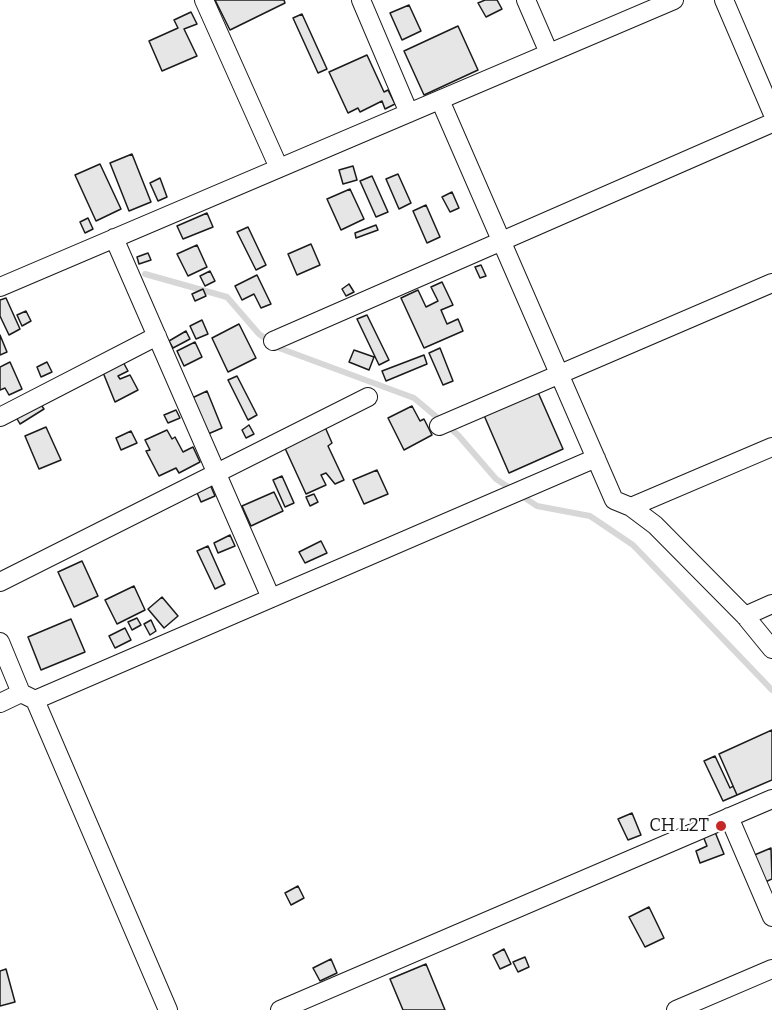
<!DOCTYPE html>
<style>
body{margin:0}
canvas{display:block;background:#fff}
</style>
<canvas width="772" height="1010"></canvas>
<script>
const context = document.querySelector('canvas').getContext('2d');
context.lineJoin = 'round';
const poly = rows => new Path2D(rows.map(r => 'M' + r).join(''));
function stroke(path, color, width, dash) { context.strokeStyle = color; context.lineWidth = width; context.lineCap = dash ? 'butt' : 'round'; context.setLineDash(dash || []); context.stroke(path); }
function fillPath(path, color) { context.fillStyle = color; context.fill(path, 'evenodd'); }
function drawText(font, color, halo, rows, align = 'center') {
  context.font = font + ' Bitter,serif'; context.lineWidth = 4.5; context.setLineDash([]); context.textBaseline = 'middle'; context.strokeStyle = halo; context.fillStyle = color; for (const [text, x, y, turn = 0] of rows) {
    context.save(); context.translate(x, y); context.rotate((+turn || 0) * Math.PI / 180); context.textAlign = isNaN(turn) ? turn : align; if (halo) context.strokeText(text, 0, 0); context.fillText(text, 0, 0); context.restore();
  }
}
stroke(poly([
 [145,274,227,297,259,334,279,348,414,398,458,435,496,479,537,506,590,516,633,545,772,690]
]), '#d7d7d7', 6);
const building = poly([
 [215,0,284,0,285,3,230,30,215,0],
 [485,0,497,0,502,9,486,17,478,3,485,0],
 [409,5,421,31,402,40,390,13,409,5],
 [191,12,197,24,184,29,197,56,162,71,149,41,178,28,174,20,191,12],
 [302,14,327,69,318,73,293,18,302,14],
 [458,26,478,70,424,95,404,51,458,26],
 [367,55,384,92,388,90,395,104,385,109,382,101,360,112,358,108,348,113,329,72,367,55],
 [132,154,151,202,129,211,110,163,132,154],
 [100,164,121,209,96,221,75,175,100,164],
 [353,166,357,180,343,184,339,170,353,166],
 [398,174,411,203,399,209,386,179,398,174],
 [372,176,388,212,376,217,360,181,372,176],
 [160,178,167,197,158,201,150,183,160,178],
 [350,189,364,219,341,230,327,199,350,189],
 [452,192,459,208,450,212,442,197,452,192],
 [426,205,440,237,427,243,413,211,426,205],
 [207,213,213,227,183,239,177,226,207,213],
 [88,218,93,229,85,233,80,222,88,218],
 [376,225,378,230,356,238,355,233,376,225],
 [248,227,266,265,256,270,237,232,248,227],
 [311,244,320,265,297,275,288,254,311,244],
 [197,245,207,267,188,276,177,254,197,245],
 [148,253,151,260,139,264,137,257,148,253],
 [481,265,486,276,480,278,475,267,481,265],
 [210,271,215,281,205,286,200,276,210,271],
 [257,275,271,304,261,308,254,294,242,300,235,286,257,275],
 [442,282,453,305,441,310,447,324,458,319,463,331,424,348,401,298,418,290,426,307,438,301,431,287,442,282],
 [349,284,354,292,346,296,342,289,349,284],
 [203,289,206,296,195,301,192,294,203,289],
 [6,298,20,329,9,335,0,316,0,300,6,298],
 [26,311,31,321,22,326,17,315,26,311],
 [367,315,389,360,379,365,357,319,367,315],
 [202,320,208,334,196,339,190,326,202,320],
 [239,324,256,358,228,372,212,338,239,324],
 [186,331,190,339,173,348,169,341,186,331],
 [0,335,7,352,0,355,0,335],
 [195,342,202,357,184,366,177,351,195,342],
 [440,348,453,381,443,385,429,353,440,348],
 [354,350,374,357,369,370,349,362,354,350],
 [424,355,427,364,386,381,382,371,424,355],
 [122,360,128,371,118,376,120,379,130,375,138,390,115,402,102,370,122,360],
 [10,362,22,389,9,395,5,388,0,390,0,367,10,362],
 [47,362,52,372,41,377,37,367,47,362],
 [237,376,257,415,248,420,228,380,237,376],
 [537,390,563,449,509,473,483,413,537,390],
 [207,391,222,428,208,434,192,398,207,391],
 [39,402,44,409,20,424,16,417,39,402],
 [412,406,420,421,424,419,432,435,404,450,388,418,412,406],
 [176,410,180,418,168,423,164,415,176,410],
 [249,425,254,434,246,438,242,430,249,425],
 [46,427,61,460,39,469,25,436,46,427],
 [325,427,332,443,328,446,344,480,335,484,326,473,321,475,326,485,306,494,284,446,325,427],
 [167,430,172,439,175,437,183,452,193,447,200,462,179,473,176,468,159,476,146,451,150,450,145,440,167,430],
 [131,431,137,443,121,450,116,438,131,431],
 [377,470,388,494,364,504,353,480,377,470],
 [282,476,294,503,285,507,273,480,282,476],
 [209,482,215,496,201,502,195,488,209,482],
 [274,492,283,511,251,526,242,506,274,492],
 [314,494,318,502,310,506,306,497,314,494],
 [230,535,235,546,218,553,214,543,230,535],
 [321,541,327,553,305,563,299,552,321,541],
 [208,546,225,584,215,589,197,551,208,546],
 [82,561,98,596,74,607,58,572,82,561],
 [134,586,145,610,117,624,105,600,134,586],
 [162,597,178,616,164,628,148,609,162,597],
 [137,618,141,625,132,630,128,622,137,618],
 [71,619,85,652,41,670,28,637,71,619],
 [151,620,156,631,150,635,144,624,151,620],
 [125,628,131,640,115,648,109,636,125,628],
 [772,730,772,780,737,795,719,754,772,730],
 [715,756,730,788,733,786,737,795,723,801,704,761,715,756],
 [632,813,641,835,628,840,618,819,632,813],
 [715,832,724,854,700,863,696,851,707,846,703,836,715,832],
 [771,848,772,879,763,883,752,856,771,848],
 [298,886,304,898,291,905,285,893,298,886],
 [649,907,664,938,645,947,629,917,649,907],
 [504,949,511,964,500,969,493,955,504,949],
 [525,957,529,967,518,972,513,962,525,957],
 [331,959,337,973,320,981,313,968,331,959],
 [426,964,445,1010,403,1010,390,979,426,964],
 [6,969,15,1002,0,1006,0,971,6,969]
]);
fillPath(building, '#e6e6e6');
stroke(building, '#1a1a1a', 1.5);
const street = poly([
 [204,0,279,168],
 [361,0,409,113],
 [526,0,549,53],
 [724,0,772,112],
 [440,100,614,500,631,507,655,525,745,616,772,649],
 [114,238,271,598],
 [0,287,674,0],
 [273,341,772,123],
 [0,417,157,336],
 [439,426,772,283],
 [631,507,772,447],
 [0,582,368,397],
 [745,616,772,604],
 [0,642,21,693,35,700,168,1010],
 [35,700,596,458],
 [0,703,21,693],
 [729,817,772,917],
 [280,1010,772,799],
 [676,1010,772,969]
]);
stroke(street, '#1a1a1a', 20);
stroke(street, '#fff', 18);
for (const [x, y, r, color] of [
 [721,826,6,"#c62828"]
]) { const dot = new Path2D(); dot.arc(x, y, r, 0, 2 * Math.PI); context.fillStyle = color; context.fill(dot); stroke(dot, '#fff', 2); }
drawText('18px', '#1a1a1a', '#fff', [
 ["CH L2T",709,826]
], 'right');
</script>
